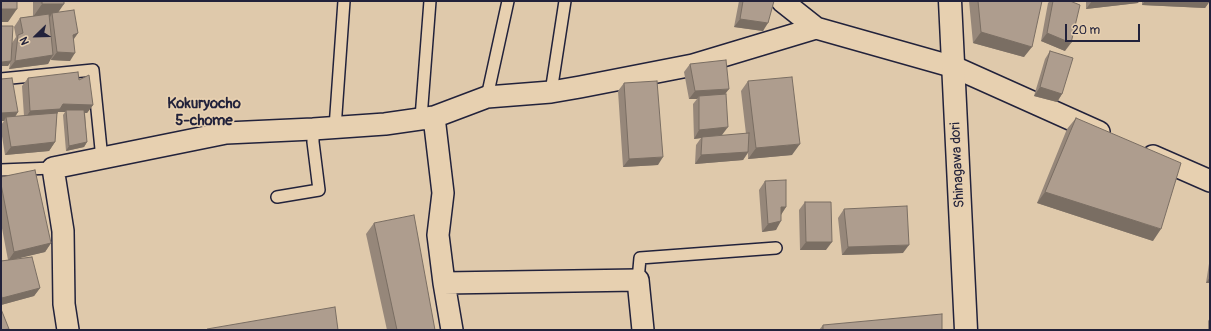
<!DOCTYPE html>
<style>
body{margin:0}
#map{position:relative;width:1211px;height:331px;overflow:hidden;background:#dfc9ab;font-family:Pangolin,sans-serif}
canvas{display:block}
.frame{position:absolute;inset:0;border:2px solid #22223b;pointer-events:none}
.north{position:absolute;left:16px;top:16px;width:40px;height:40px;-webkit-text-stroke:3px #e7d0b0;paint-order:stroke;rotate:247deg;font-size:11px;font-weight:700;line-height:16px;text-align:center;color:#22223b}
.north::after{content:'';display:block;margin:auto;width:14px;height:18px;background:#22223b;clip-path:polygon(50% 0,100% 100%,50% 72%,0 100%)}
.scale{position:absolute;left:1065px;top:24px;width:75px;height:18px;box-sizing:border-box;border:2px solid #22223b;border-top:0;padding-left:5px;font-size:12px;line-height:14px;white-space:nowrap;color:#22223b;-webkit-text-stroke:3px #e7d0b0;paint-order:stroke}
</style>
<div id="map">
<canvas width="1211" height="331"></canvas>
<div class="frame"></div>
<div class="north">N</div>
<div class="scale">20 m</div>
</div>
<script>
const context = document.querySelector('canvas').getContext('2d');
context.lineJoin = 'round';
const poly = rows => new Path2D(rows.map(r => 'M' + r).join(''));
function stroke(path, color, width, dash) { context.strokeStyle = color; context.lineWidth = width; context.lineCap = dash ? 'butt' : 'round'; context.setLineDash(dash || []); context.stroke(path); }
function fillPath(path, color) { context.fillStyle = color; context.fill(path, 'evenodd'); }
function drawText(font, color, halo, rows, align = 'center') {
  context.font = font + ' Pangolin,sans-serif'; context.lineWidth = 3.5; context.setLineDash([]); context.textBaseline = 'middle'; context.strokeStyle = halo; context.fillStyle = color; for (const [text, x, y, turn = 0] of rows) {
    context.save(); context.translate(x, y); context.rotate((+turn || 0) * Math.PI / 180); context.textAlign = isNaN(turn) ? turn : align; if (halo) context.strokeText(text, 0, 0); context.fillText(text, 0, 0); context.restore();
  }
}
const lane = poly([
 [1,79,93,70,102,159],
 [551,92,565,1],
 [487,97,508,1],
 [421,118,430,1],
 [335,128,344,1],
 [1,170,53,168],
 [277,197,319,190,313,142,313,129],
 [638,280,640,258,776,248]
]);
const street = poly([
 [782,1,816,28,954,67,1099,132],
 [434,117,443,193,438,235,444,283,452,330],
 [1153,156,1210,181],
 [444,283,638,280,643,330],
 [68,330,64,304,63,231,53,168,226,133,313,129,385,124,434,117,487,97,551,92,580,87,693,65,816,28]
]);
const secondary = poly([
 [950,1,966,330]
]);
stroke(lane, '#22223b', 14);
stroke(street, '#22223b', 24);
stroke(secondary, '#22223b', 25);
stroke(lane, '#e7d0b0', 11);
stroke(street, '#e7d0b0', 21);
stroke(secondary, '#e7d0b0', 22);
fillPath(poly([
 [33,1,64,1,58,12,78,33,74,39,70,61,51,60,51,58,48,64,9,69,10,63,8,66,12,43,16,37,14,27,20,18,33,16],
 [739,1,774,1,763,31,734,27],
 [969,1,1042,1,1024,57,973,43],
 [1050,1,1070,1,1065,51,1041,41,1048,3],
 [1086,1,1139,1,1138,3,1086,9],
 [1142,1,1210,1,1205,8,1142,5],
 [1050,51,1062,94,1057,102,1034,96,1045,59],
 [690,64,725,94,722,135,712,136,746,134,741,91,748,81,792,155,748,159,748,153,743,160,695,164,696,145,701,138,694,139,693,104,697,99,689,99,684,72],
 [28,78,79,80,93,105,87,113,85,113,87,142,84,147,66,151,63,115,65,112,58,112,57,114,55,142,49,151,5,155,1,130,1,125,4,121,1,121,1,79,18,112,15,117,24,116,22,86],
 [624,83,658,165,623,167,618,91],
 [1076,118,1153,241,1037,203,1067,129],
 [1,177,51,243,45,252,13,259,40,288,34,296,1,305,1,261,8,260,1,223],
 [765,181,786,207,781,214,776,230,762,232,759,190],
 [805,202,826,250,800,250,799,210],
 [844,209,903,253,842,255,838,218],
 [374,223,435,330,387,330,366,234],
 [1210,257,1210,283,1206,283],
 [1210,318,1210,330,1208,330,1208,321],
 [823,325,942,330,819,330]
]), '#96877a');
fillPath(poly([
 [1092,1,1139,1,1138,3,1086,9],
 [1145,1,1210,1,1205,8,1142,5],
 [42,4,64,4,55,17,52,13,50,17,33,17],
 [1,9,17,9,8,22,1,22],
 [740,19,768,23,763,31,734,27],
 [981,32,1032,47,1024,57,973,43],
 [78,33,72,41,73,35],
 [1047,33,1071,43,1065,51,1041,41],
 [57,52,75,53,70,61,51,60],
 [53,55,48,64,9,69,15,61],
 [11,61,8,66,1,66,1,62],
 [1040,87,1062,94,1057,102,1034,96],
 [729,89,723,97,699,96,697,99,689,99,695,91],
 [63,104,93,105,87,113,67,112,66,110,65,112,58,112,54,118,25,119,30,111],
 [18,112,12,121,6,117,4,121,1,121,1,113],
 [728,127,722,135,694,139,699,130],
 [55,142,49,151,5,155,11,147],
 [87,142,84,147,66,151,69,146],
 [800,144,792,155,748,159,756,148],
 [748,152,743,160,695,164,701,155],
 [663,157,658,165,623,167,629,159],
 [1045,192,1161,229,1153,241,1037,203],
 [781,207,786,207,781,215],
 [781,221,776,230,762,232,768,224],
 [806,242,832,242,826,250,800,250],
 [51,243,45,252,8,261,14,252],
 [909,245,903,253,842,255,848,247],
 [1210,277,1210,283,1206,283],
 [40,288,34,296,1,305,1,299,2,298]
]), '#7a6e63');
const building = poly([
 [1,1,17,1,17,9,1,9,1,1],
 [42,1,64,1,64,4,42,4,42,1],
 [743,1,774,1,768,23,740,19,743,1],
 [978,1,1042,1,1032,47,981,32,978,1],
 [1053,1,1070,1,1080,5,1071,43,1047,33,1053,1],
 [74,10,78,33,73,35,75,53,57,52,52,13,74,10],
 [49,14,53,55,15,61,18,35,23,33,20,18,49,14],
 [1,26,13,26,11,61,1,62,1,26],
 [1050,51,1073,58,1062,94,1040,87,1050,51],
 [726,60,729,89,695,91,690,64,726,60],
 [78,72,79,80,89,75,93,105,63,104,60,109,30,111,28,78,78,72],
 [792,77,800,144,756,148,748,81,792,77],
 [12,78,18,112,1,113,1,79,12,78],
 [657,81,663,157,629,159,624,83,657,81],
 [726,94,728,127,699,130,699,96,726,94],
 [66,110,84,110,87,142,69,146,66,110],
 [57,113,55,142,11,147,6,117,57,113],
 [1076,118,1181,163,1161,229,1045,192,1076,118],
 [749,133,748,152,701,155,702,137,749,133],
 [35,170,51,243,14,252,1,184,1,177,35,170],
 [786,180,786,207,781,207,781,221,768,224,765,181,786,180],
 [805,202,831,202,832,242,806,242,805,202],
 [907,206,909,245,848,247,844,209,907,206],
 [414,215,435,330,397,330,374,223,414,215],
 [32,257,40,288,2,298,1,294,1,261,32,257],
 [335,307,338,330,208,330,207,329,335,307],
 [1,309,9,329,1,330,1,309],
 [942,314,942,330,823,330,823,325,942,314]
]);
fillPath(building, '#ae9d8e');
stroke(building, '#7a6e63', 1);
drawText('14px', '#22223b', '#e7d0b0', [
 ["Shinagawa dori",958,165,-93]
]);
drawText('bold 15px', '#22223b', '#e7d0b0', [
 ["Kokuryocho",204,104],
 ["5-chome",204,121]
]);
</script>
